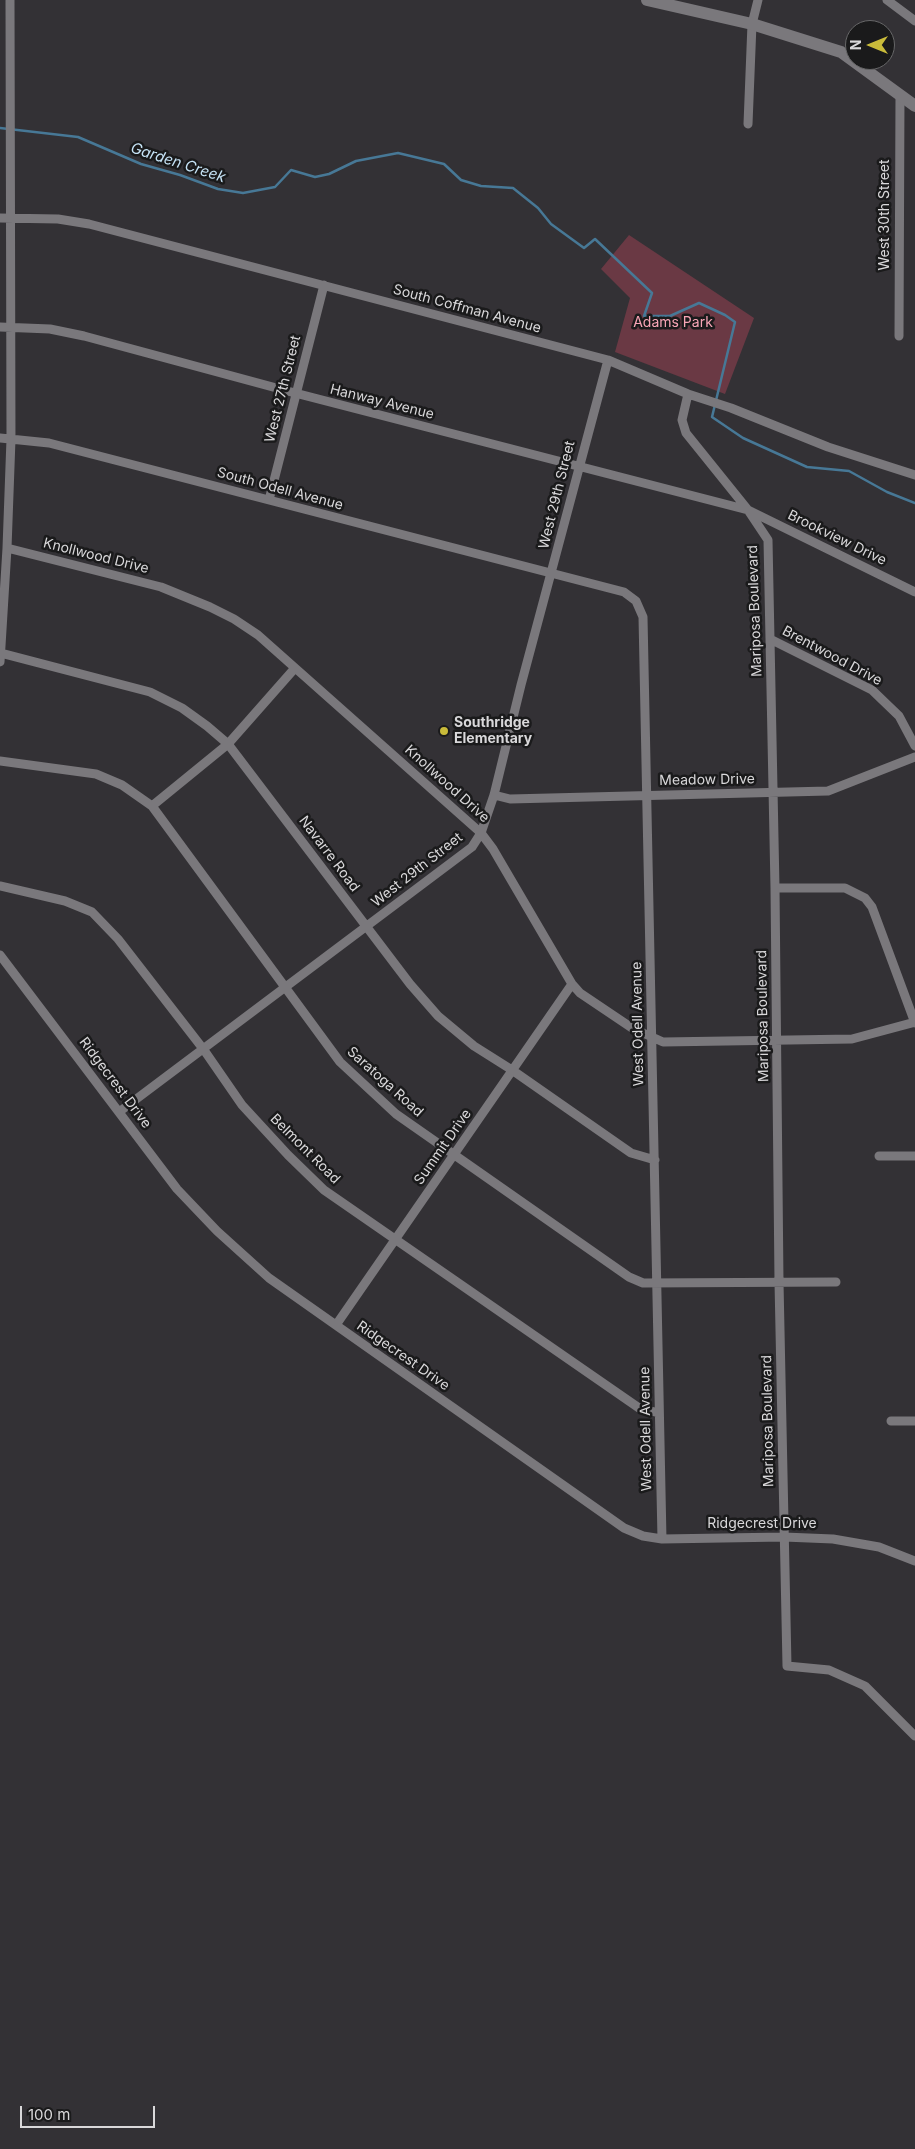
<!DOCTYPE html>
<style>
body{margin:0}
#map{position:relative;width:915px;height:2149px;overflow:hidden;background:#333135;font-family:Inter,sans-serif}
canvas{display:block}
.north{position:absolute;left:845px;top:20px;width:50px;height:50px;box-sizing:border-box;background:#1a1a1b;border:1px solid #666667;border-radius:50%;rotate:270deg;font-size:14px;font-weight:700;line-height:20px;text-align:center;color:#d9d8da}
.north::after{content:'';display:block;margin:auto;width:18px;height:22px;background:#c9bb3a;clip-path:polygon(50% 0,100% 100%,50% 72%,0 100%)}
.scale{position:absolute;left:20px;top:2106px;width:135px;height:22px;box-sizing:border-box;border:2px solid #d9d8da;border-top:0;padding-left:6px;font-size:15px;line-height:18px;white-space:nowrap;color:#d9d8da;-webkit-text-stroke:4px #1a1a1b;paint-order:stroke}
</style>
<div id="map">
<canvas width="915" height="2149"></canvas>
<div class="north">N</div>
<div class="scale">100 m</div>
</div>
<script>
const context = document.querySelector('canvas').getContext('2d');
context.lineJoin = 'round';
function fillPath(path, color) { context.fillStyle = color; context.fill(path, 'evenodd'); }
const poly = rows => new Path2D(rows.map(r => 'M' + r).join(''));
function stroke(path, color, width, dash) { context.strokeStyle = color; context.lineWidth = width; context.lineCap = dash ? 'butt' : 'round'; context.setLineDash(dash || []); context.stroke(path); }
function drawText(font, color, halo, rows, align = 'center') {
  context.font = font + ' Inter,sans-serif'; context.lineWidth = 5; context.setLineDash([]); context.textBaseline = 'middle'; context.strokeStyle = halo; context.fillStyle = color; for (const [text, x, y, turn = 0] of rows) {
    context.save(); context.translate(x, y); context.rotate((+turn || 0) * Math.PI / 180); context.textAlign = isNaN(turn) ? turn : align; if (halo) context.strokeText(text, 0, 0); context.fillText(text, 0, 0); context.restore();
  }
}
fillPath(poly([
 [629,235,754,318,725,394,615,352,630,298,601,269]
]), '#6a3944');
stroke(poly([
 [0,128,78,137,141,164,180,175,218,189,243,193,275,187,291,170,315,177,329,174,356,161,398,153,444,164,461,180,481,186,513,188,538,208,551,224,584,248,595,239,652,293,644,316,670,316,699,303,725,315,735,322,712,417,743,438,807,467,849,471,887,492,915,503]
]), '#477896', 2.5);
stroke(poly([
 [887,0,915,21],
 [748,124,752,24,758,0],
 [0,218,58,219,89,224,608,360,688,394,731,408,828,447,915,475],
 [0,327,50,329,84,336,295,393,748,510,915,592],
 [899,336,900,95],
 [688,394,682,420,686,433,748,510,768,540,775,888,779,1282,787,1666,829,1670,865,1686,915,1736],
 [0,438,49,443,624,592,636,601,643,617,662,1539],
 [269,500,324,285],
 [7,548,161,587,210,607,234,619,258,635,481,833,493,849,572,984,580,993,632,1028,663,1042,852,1039,915,1022],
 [770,639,872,690,899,716,915,746],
 [1,653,150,692,182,708,207,726,228,744,410,984,438,1016,474,1046,512,1070,631,1153,655,1160],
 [0,662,7,548,11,439,10,0],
 [0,761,96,774,122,785,152,806,340,1062,396,1114,629,1277,643,1283,836,1282],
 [494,795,510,799,828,791,915,757],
 [152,806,228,744,295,668],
 [0,886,65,901,92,912,118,939,204,1050,242,1105,288,1155,324,1190,639,1408,659,1413],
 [775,888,845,888,865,898,872,907,915,1023],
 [0,955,177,1189,217,1231,269,1278,624,1528,643,1536,662,1539,784,1537,833,1539,879,1547,915,1561],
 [119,1112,472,847,481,833,494,795,521,685,608,360],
 [879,1156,915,1156],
 [336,1325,572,984],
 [891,1421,915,1421]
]), '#7a787c', 9);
stroke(poly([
 [647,0,752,24,841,52,915,106]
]), '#7a787c', 12);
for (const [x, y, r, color] of [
 [444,731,5,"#c9bb3a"]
]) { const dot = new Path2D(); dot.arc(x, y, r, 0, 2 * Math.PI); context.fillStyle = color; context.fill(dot); stroke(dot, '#1a1a1b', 2); }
drawText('14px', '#d9d8da', '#1a1a1b', [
 ["West 30th Street",885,215,-90],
 ["South Coffman Avenue",467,309,15],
 ["West 27th Street",283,389,-76],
 ["Hanway Avenue",382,402,14],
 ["South Odell Avenue",280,489,15],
 ["West 29th Street",557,495,-76],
 ["Brookview Drive",837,538,26],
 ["Knollwood Drive",96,556,14],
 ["Mariposa Boulevard",755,611,-92],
 ["Brentwood Drive",832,656,28],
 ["Meadow Drive",707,780,-1],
 ["Knollwood Drive",447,784,42],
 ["Navarre Road",329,854,53],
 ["West 29th Street",417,870,-38],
 ["Mariposa Boulevard",763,1016,-91],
 ["West Odell Avenue",638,1024,-91],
 ["Saratoga Road",385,1082,42],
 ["Ridgecrest Drive",115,1083,53],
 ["Summit Drive",443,1147,-55],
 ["Belmont Road",305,1149,45],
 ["Ridgecrest Drive",403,1356,35],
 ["Mariposa Boulevard",768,1421,-91],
 ["West Odell Avenue",646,1429,-91],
 ["Ridgecrest Drive",762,1524]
]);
drawText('14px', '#f8a5b6', '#1a1a1b', [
 ["Adams Park",673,323]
]);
drawText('bold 14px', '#d9d8da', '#1a1a1b', [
 ["Southridge",454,723],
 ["Elementary",454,739]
], 'left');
drawText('italic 15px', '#c6e3f6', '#1a1a1b', [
 ["Garden Creek",178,163,18]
]);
</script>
